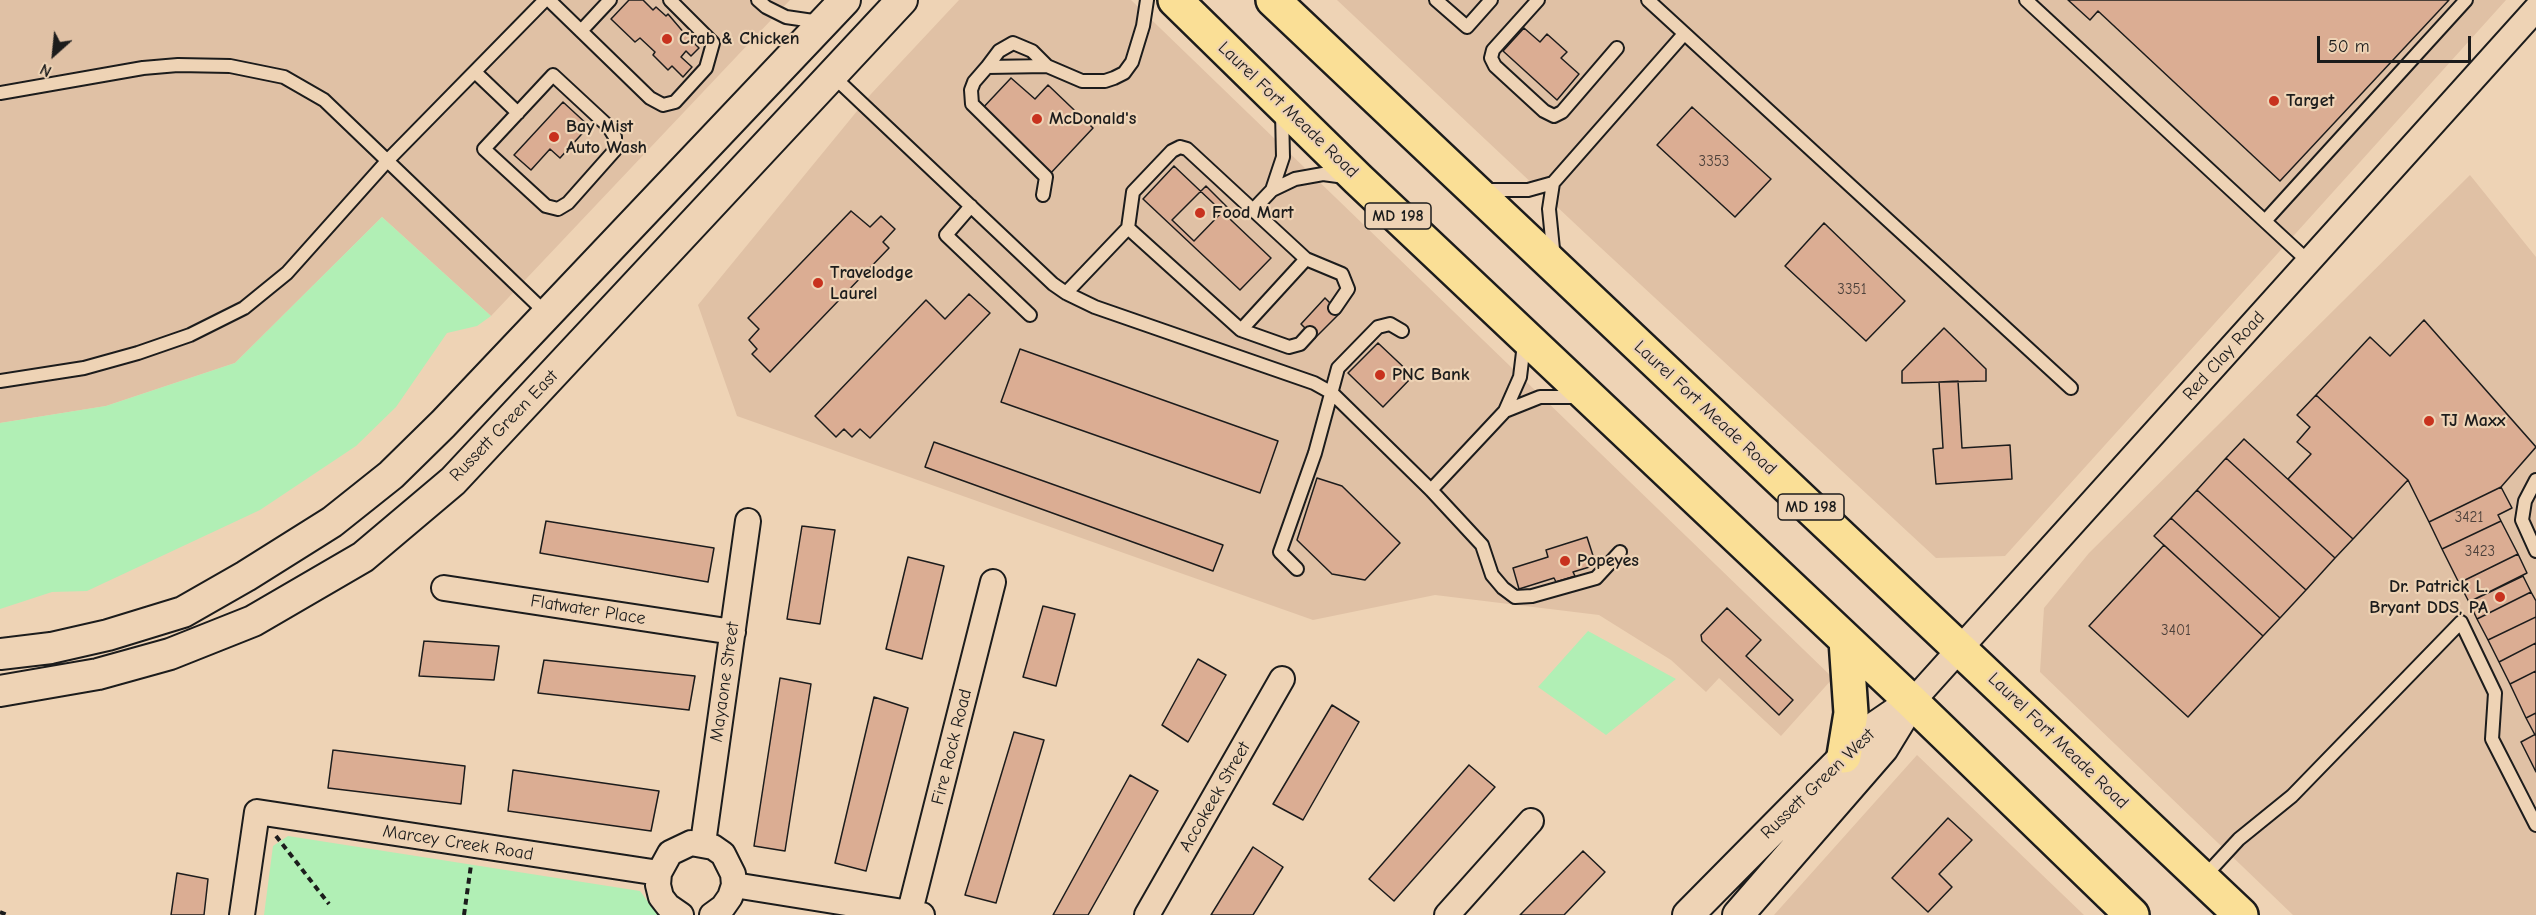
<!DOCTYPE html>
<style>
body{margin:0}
#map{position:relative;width:2536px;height:915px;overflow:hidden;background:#eed3b5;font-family:"Comic Neue",sans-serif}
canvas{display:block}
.north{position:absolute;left:24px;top:24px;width:60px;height:60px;-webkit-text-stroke:4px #eed3b5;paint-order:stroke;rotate:207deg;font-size:16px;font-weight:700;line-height:24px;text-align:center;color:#1c1c1c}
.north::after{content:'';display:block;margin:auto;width:21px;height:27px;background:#1c1c1c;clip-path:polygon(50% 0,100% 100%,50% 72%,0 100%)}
.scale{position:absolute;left:2317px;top:36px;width:154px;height:27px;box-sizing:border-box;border:3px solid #1c1c1c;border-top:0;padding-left:8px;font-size:18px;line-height:21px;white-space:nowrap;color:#1c1c1c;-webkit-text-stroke:4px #eed3b5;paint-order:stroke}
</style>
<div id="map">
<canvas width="2536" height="915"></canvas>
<div class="north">N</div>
<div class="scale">50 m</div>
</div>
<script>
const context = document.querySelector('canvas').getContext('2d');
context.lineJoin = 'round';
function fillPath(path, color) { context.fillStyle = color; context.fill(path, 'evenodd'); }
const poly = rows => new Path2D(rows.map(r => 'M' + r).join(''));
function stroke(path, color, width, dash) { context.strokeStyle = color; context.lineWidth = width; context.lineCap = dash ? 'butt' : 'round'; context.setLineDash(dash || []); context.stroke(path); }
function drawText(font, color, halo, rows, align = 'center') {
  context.font = font + ' "Comic Neue",sans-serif'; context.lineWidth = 4.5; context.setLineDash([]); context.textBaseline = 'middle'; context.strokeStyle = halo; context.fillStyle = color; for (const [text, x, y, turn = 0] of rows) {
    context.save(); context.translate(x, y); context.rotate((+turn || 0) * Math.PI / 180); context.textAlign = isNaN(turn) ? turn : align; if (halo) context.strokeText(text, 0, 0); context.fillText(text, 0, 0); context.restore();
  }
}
fillPath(poly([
 [0,0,790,0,491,316,382,217,235,363,106,406,0,423],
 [959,0,1131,0,1833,678,1781,736,1719,678,1706,692,1671,660,1599,615,1435,595,1313,620,737,416,698,305,871,94],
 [1337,0,2506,0,2005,556,1936,558,1587,235],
 [2470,175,2536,257,2536,915,2293,915,2040,672,2044,608,2089,553],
 [1917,755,2084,915,1774,915]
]), '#e0c1a5');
fillPath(poly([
 [382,217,491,316,477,326,447,333,396,407,356,446,260,510,87,591,52,592,0,609,0,423,106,406,235,363],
 [1588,631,1676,679,1606,735,1538,687],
 [288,836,640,891,658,915,264,915,273,846]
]), '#b1efb5');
const building = poly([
 [629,0,643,0,653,10,656,7,666,16,668,14,685,34,687,32,693,37,691,40,699,48,691,56,686,51,681,57,692,67,683,77,672,66,668,70,653,55,655,52,640,38,635,42,611,19,629,0],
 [2068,0,2449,0,2280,181,2098,11,2090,20,2068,0],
 [1524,28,1540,42,1547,34,1567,52,1561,58,1579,74,1557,100,1503,51,1524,28],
 [1011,78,1035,99,1048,85,1093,128,1049,175,980,111,1011,78],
 [563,102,589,126,560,158,550,149,531,170,514,155,563,102],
 [1692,107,1771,179,1735,217,1657,145,1692,107],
 [1174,166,1271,258,1240,290,1143,199,1174,166],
 [1206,186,1227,207,1194,241,1172,220,1206,186],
 [851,211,870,227,881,216,895,229,883,242,889,248,770,372,752,354,757,349,749,340,759,329,748,318,851,211],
 [1824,223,1905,301,1866,341,1785,266,1824,223],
 [969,294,990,313,870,438,860,429,852,437,844,429,836,437,815,416,926,300,945,319,969,294],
 [1325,298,1340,313,1315,338,1301,324,1325,298],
 [2424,320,2536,447,2501,487,2429,522,2408,480,2316,395,2370,337,2390,356,2424,320],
 [1944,328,1986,369,1986,381,1902,383,1902,371,1944,328],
 [1378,343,1413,376,1383,407,1348,373,1378,343],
 [1020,349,1278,441,1260,493,1001,402,1020,349],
 [1958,381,1962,448,2010,445,2012,479,1936,484,1933,449,1943,448,1939,382,1958,381],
 [2316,395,2408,480,2353,539,2288,479,2311,454,2297,442,2310,427,2297,415,2316,395],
 [2244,439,2353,539,2335,558,2226,458,2244,439],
 [934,442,1223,545,1213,571,925,467,934,442],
 [2226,458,2335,558,2306,590,2197,490,2226,458],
 [1317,478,1342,486,1400,543,1365,580,1332,574,1297,540,1317,478],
 [2501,487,2512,508,2498,515,2501,521,2442,549,2429,522,2501,487],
 [2197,490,2306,590,2280,618,2171,518,2197,490],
 [2171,518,2280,618,2263,636,2154,536,2171,518],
 [546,521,714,548,708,582,540,553,546,521],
 [2501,521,2518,554,2459,583,2442,549,2501,521],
 [802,526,835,530,820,624,787,619,802,526],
 [1587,537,1596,565,1573,572,1575,576,1556,582,1554,578,1519,589,1513,568,1548,557,1546,550,1587,537],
 [2164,545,2263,636,2188,717,2089,626,2164,545],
 [2518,554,2527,573,2469,602,2459,583,2518,554],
 [908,557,944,566,922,659,886,649,908,557],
 [2523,576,2531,592,2477,619,2469,602,2523,576],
 [2531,592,2536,601,2536,617,2488,640,2477,619,2531,592],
 [1043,606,1075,614,1056,686,1023,677,1043,606],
 [1727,608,1761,640,1746,656,1793,700,1779,715,1702,641,1701,635,1727,608],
 [2536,617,2536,643,2499,662,2488,640,2536,617],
 [424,641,499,646,494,680,419,676,424,641],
 [2536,643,2536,671,2510,684,2499,662,2536,643],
 [1198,659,1226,675,1188,742,1162,725,1198,659],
 [544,660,695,676,689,710,538,693,544,660],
 [2536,671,2536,713,2526,718,2510,684,2536,671],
 [780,678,811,684,785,851,754,846,780,678],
 [874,697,908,708,866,871,835,863,874,697],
 [1332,705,1359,722,1303,820,1273,804,1332,705],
 [2536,713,2536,734,2535,735,2526,718,2536,713],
 [1014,732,1044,740,996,903,965,895,1014,732],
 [2536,734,2536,772,2521,742,2536,734],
 [333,750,465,766,461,804,328,788,333,750],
 [1469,765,1495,787,1394,901,1369,879,1469,765],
 [513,770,659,791,651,831,508,811,513,770],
 [1130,775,1158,791,1088,915,1053,915,1130,775],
 [1948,818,1972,840,1939,874,1952,887,1928,912,1892,878,1948,818],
 [1253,847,1283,867,1253,915,1211,915,1253,847],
 [1583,851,1605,872,1564,915,1520,915,1583,851],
 [177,873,208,879,204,915,171,915,177,873]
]);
fillPath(building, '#dbad93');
stroke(building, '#1c1c1c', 1.5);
const service = poly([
 [549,0,650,98,663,105,675,102,706,68,713,43,670,0],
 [758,0,766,7,786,17,820,22],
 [1436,0,1467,27,1491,0],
 [1538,0,1493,50,1491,58,1495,66,1544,111,1554,116,1562,112,1617,48],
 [1648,0,2071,388],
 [2026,0,2309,262],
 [581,31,610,0],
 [987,67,999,51,1013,43,1032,51,1047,66],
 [475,72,518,113],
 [553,75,608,126,615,137,615,150,568,203,558,209,546,206,484,149,553,75],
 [833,76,1053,284,1066,293,1095,307,1314,383,1332,393,1431,490,1482,545,1492,575,1503,588,1515,597,1532,596,1596,578,1620,552],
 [0,93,143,68,178,65,230,66,284,77,324,100,547,314],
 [1180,147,1187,149,1306,259,1241,330,1128,228,1133,192,1172,151,1180,147],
 [1484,187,1490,190,1528,190,1553,183],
 [1272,190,1283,157,1282,112],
 [1043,195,1046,177,972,104,971,90,974,82,987,67,1047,66,1082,81,1105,81,1114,78,1124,73,1132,62,1143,26,1147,0],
 [971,206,946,235,1030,315],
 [1253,210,1272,190,1295,179,1323,174,1345,177],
 [2265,221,2466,0],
 [1556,255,1553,249,1549,209,1553,183,1684,34],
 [1306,259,1342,274,1348,289,1335,308],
 [1066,293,1128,228],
 [1241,330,1289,347,1300,344,1310,333],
 [0,381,84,368,138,353,190,335,244,308,287,273,388,160,545,0],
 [1505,411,1540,397,1579,397],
 [2536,480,2525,501,2522,520,2536,551],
 [1431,490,1505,411,1520,377,1524,344],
 [1297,569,1280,552,1315,453,1338,368,1378,327,1390,324,1402,331],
 [2203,878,2239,839,2292,796,2461,622,2495,693,2492,739,2536,825]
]);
const minor = poly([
 [444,588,733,632],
 [1912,702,2536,9],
 [703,843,748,521],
 [734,885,922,915],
 [910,911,993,582],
 [242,915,257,812,659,873],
 [681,915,668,906,661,897,658,885,659,873,670,853,691,843,713,847,723,854,733,874,734,885,730,897,723,907,712,915],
 [1147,915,1282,679],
 [1447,915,1531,821]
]);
const tertiary = poly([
 [0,654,51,648,108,635,183,612,246,576,332,522,391,475,443,424,845,0],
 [0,691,98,674,170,654,253,621,363,557,453,481,902,0],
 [1688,915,1871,730,1912,702],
 [1738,915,1883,748,1905,712]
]);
const primary = poly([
 [1175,0,1358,179,1912,702,2132,915],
 [1273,0,2241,915],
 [1844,756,1851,713,1846,640]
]);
stroke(service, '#1c1c1c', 16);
stroke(minor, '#1c1c1c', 28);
stroke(tertiary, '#1c1c1c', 34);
stroke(primary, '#1c1c1c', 38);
stroke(poly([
 [276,836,329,904],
 [0,912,7,915],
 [464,915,471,865]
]), '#1c1c1c', 4, [6, 4.5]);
stroke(service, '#eed3b5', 12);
stroke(minor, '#eed3b5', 24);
stroke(tertiary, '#eed3b5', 30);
stroke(primary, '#fadf96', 33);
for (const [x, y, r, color] of [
 [667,39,6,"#c8321e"],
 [2274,101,6,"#c8321e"],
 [1037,119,6,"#c8321e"],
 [554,137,6,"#c8321e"],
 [1200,213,6,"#c8321e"],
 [818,283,6,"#c8321e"],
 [1380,375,6,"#c8321e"],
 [2429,421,6,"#c8321e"],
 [1565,561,6,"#c8321e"],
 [2500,597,6,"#c8321e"]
]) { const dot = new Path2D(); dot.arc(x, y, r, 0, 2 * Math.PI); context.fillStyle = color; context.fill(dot); stroke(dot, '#eed3b5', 2); }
drawText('15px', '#4c403a', null, [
 ["3353",1714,162],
 ["3351",1852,290],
 ["3421",2469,518],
 ["3423",2480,552],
 ["3401",2176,631]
]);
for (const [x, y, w] of [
 [1398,216,66],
 [1811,507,66]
]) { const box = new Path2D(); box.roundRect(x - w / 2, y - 13, w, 26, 4.5); context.fillStyle = '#eed3b5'; context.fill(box); stroke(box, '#1c1c1c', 1.5); }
drawText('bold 16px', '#1c1c1c', null, [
 ["MD 198",1398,216],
 ["MD 198",1811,507]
]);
drawText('bold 18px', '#1c1c1c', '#eed3b5', [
 ["Crab & Chicken",679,39],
 ["Target",2286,101],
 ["McDonald's",1049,119],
 ["Bay Mist",566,127],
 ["Auto Wash",566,148],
 ["Food Mart",1212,213],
 ["Travelodge",830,273],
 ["Laurel",830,294],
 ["PNC Bank",1392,375],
 ["TJ Maxx",2441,421],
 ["Popeyes",1577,561],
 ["Dr. Patrick L.",2488,587,"right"],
 ["Bryant DDS, PA",2488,608,"right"]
], 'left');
drawText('18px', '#1c1c1c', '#eed3b5', [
 ["Laurel Fort Meade Road",1288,110,44],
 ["Red Clay Road",2224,356,-48],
 ["Laurel Fort Meade Road",1705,408,43],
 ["Russett Green East",504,426,-46],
 ["Flatwater Place",588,610,9],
 ["Mayaone Street",725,682,-82],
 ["Laurel Fort Meade Road",2058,741,44],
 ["Fire Rock Road",952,747,-76],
 ["Russett Green West",1818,784,-44],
 ["Accokeek Street",1215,797,-60],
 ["Marcey Creek Road",458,843,9]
]);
</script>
